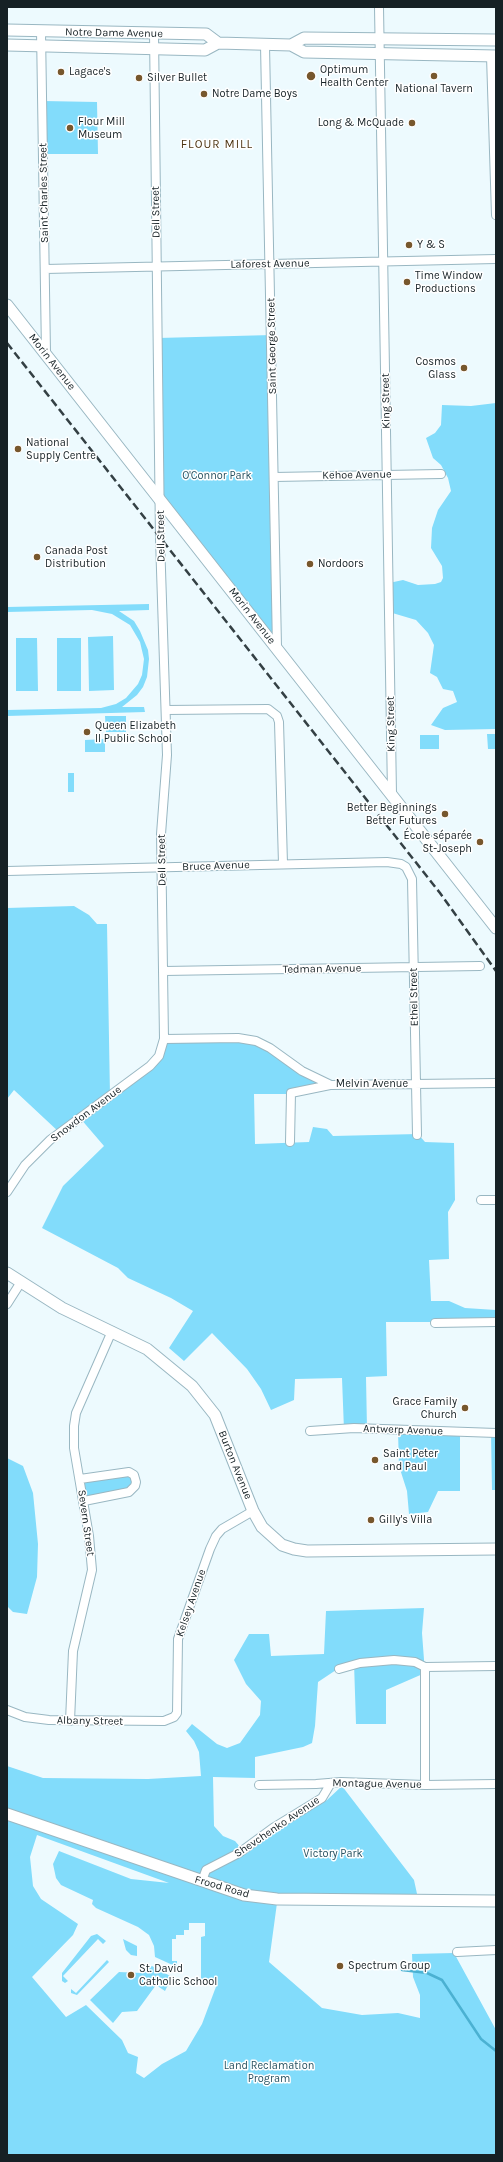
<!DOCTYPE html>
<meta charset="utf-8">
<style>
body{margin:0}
#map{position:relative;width:503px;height:2162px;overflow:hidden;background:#edfafe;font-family:Karla,sans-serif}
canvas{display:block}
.frame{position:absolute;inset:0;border:8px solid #162125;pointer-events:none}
</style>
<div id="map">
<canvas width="503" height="2162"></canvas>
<div class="frame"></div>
</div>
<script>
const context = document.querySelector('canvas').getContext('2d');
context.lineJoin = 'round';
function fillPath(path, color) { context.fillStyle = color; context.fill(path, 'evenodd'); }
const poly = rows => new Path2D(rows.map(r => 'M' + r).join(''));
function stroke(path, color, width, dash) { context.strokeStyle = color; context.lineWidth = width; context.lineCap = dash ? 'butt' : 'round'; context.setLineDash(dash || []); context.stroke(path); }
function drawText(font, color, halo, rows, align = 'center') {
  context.font = font + ' Karla,sans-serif'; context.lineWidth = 3; context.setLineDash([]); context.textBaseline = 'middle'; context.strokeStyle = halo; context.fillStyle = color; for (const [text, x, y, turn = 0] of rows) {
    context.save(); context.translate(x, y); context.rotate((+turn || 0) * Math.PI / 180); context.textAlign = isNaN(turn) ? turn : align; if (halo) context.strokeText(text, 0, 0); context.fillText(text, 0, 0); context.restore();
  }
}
fillPath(poly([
 [43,101,97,102,98,154,43,154],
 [272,335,278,647,160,497,158,338],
 [496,403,496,729,445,730,431,725,443,708,457,702,453,691,443,689,437,677,430,673,434,645,428,633,416,620,389,612,389,583,403,580,418,585,435,584,441,582,443,578,442,566,431,548,432,528,438,510,451,491,448,478,441,465,433,458,426,438,435,433,441,425,442,405,471,406],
 [149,604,149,610,119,611,134,621,140,631,148,650,149,659,147,677,143,687,137,695,122,707,144,707,145,712,7,716,7,710,101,708,116,704,126,698,138,684,142,675,144,659,140,642,130,625,112,614,92,610,7,612,7,607],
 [113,636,114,690,89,691,88,637],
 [16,638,37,638,38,691,16,691],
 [57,638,81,638,81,691,57,691],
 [105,716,126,716,126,732,106,732],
 [487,734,496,734,496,749,488,749],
 [420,735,439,735,439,749,420,749],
 [105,739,105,752,85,752,85,740],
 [68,773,74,773,74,792,68,792],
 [74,906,89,915,97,924,107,924,110,1096,150,1067,165,1040,247,1040,331,1086,292,1094,254,1094,255,1144,309,1142,313,1127,327,1129,333,1136,418,1134,425,1142,454,1143,455,1200,448,1212,449,1259,429,1260,431,1301,449,1301,465,1308,496,1310,496,1322,386,1322,387,1376,366,1377,367,1429,344,1430,342,1378,295,1379,294,1400,271,1410,261,1389,247,1369,212,1333,184,1361,169,1348,193,1311,171,1298,128,1278,118,1268,42,1228,63,1186,104,1146,80,1118,60,1133,14,1090,7,1099,7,908],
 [398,1431,460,1432,460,1491,438,1491,428,1512,409,1514,407,1491,399,1466],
 [491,1433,496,1433,496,1490,492,1490],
 [7,1458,23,1466,33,1493,38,1544,37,1577,27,1614,13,1612,7,1606],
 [129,1473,135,1486,85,1500,81,1480],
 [424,1608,422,1633,425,1673,386,1690,386,1724,356,1724,354,1663,339,1668,318,1682,315,1726,312,1743,303,1747,255,1757,255,1778,213,1777,214,1826,223,1836,235,1841,246,1854,277,1830,327,1800,342,1786,414,1880,419,1903,277,1903,269,1962,322,2008,362,2015,398,2013,420,2018,420,1995,413,1977,412,1954,454,1953,496,2030,496,2155,7,2155,7,1766,43,1778,148,1779,201,1776,199,1752,194,1741,186,1731,192,1724,217,1744,227,1748,240,1743,260,1715,261,1701,246,1684,234,1660,249,1634,269,1634,271,1656,324,1654,326,1611],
 [37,1835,169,1883,131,1879,59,1851,53,1864,56,1878,61,1885,93,1900,92,1904,96,1908,138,1927,149,1935,154,1946,155,1957,177,1967,177,1961,172,1961,172,1939,176,1939,176,1935,184,1935,184,1930,189,1930,189,1923,205,1923,205,1936,201,1937,201,1979,217,1984,202,2024,186,2051,162,2064,144,2078,136,2073,138,2057,128,2053,122,2040,86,2005,66,2017,32,1977,73,1935,78,1924,41,1899,33,1886,30,1857],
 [97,1934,106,1941,103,1944,98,1939,63,1976,68,1981,65,1983,62,1981,62,1973,91,1936],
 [123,1939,137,1946,137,1956,131,1955,126,1950],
 [107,1960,109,1962,77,1995,71,1993,71,1989,76,1993],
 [152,1966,172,1977,165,1991,156,1985,137,2011,122,2012,113,2023,90,2000,119,1972,141,1973]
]), '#82dcfb');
stroke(poly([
 [402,1970,427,1973,442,1980,481,2039,496,2051]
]), '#4bb1d2', 2.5);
const street = poly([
 [379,7,392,794],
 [41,31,46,354],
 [265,45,277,647],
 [491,56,496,215],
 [45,269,496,259],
 [274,477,441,474],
 [166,710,268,709,277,716,279,722,283,864],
 [7,871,387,862,401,864,406,867,412,879,417,1135],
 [164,971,480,966],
 [164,1039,238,1038,256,1041,270,1048,302,1071,331,1085,496,1083],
 [290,1142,291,1093,330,1085],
 [7,1192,25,1165,50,1140,150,1066,159,1056,164,1039,161,834,167,755,160,539,154,33],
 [481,1200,496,1200],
 [7,1304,21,1282],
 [435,1323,496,1322],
 [310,1431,354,1428,496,1433],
 [80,1479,129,1472,134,1475,136,1482,135,1486,129,1492,84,1501],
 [425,1667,425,1785],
 [339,1669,360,1663,394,1660,415,1662,425,1667,496,1666],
 [7,1710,25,1717,49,1720,164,1721,174,1717,177,1713,178,1639,210,1549,216,1536,222,1529,253,1511],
 [70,1721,73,1651,92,1570,89,1536,74,1448,74,1426,76,1413,112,1331],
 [259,1785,316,1784,341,1782,425,1785,496,1784],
 [202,1881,206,1870,239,1853,273,1828,322,1798,331,1783],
 [457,1952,496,1950]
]);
const secondary = poly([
 [7,30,206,34,218,43],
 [7,45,205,50,218,43,291,45,304,52,496,56],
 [291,45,304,38,496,40],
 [7,305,496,928],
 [7,1273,62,1308,147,1349,192,1386,215,1415,253,1511,262,1527,282,1545,294,1549,307,1551,496,1549],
 [7,1814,244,1895,277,1899,496,1901]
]);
stroke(street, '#99b7c2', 10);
stroke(secondary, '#99b7c2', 13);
stroke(street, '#fff', 8);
stroke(secondary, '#fff', 11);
stroke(poly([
 [7,343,440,893,496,971]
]), '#344044', 2.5, [8, 4]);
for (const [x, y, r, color] of [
 [61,72,4,"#77572d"],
 [311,76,5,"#77572d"],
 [434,76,4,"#77572d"],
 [139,78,4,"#77572d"],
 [204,94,4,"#77572d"],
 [412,123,4,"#77572d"],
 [70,128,4,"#77572d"],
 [409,245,4,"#77572d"],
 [407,282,4,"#77572d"],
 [464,368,4,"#77572d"],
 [18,449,4,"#77572d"],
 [37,557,4,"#77572d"],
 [310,564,4,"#77572d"],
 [87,732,4,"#77572d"],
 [445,814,4,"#77572d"],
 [480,842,4,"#77572d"],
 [465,1408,4,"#77572d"],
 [375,1460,4,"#77572d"],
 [371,1520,4,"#77572d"],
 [340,1966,4,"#77572d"],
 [131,1975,4,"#77572d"]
]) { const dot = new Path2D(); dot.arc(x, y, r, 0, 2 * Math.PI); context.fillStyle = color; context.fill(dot); stroke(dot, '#fff', 1.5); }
drawText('11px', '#162125', '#fff', [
 ["Notre Dame Avenue",114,33,1],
 ["Saint Charles Street",44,193,-91],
 ["Dell Street",156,212,-91],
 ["Laforest Avenue",270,264,-1],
 ["Saint George Street",272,346,-91],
 ["Morin Avenue",52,362,52],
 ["King Street",386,401,-91],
 ["Kehoe Avenue",357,475,-1],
 ["Dell Street",161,536,-91],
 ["Morin Avenue",252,616,52],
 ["King Street",391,724,-91],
 ["Dell Street",162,860,-91],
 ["Bruce Avenue",216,866,-2],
 ["Tedman Avenue",322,969,-1],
 ["Ethel Street",414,997,-91],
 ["Melvin Avenue",372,1084],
 ["Snowdon Avenue",86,1114,-37],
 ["Antwerp Avenue",403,1430,2],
 ["Burton Avenue",235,1465,68],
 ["Severn Street",86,1523,82],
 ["Kelsey Avenue",191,1603,-71],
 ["Albany Street",90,1721,1],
 ["Montague Avenue",377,1784,1],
 ["Shevchenko Avenue",277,1827,-34],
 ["Frood Road",222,1887,16]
]);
drawText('11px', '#162125', '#fff', [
 ["Optimum",320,70],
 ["Health Center",320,83],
 ["Lagace's",69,72],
 ["Silver Bullet",147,78],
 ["National Tavern",434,89,"center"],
 ["Notre Dame Boys",212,94],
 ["Flour Mill",78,122],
 ["Museum",78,135],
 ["Long & McQuade",404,123,"right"],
 ["Y & S",417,245],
 ["Time Window",415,276],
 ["Productions",415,289],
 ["Cosmos",456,362,"right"],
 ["Glass",456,375,"right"],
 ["National",26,443],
 ["Supply Centre",26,456],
 ["Canada Post",45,551],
 ["Distribution",45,564],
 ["Nordoors",318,564],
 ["Queen Elizabeth",95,726],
 ["II Public School",95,739],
 ["Better Beginnings",437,808,"right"],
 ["Better Futures",437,821,"right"],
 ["École séparée",472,836,"right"],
 ["St-Joseph",472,849,"right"],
 ["Grace Family",457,1402,"right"],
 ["Church",457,1415,"right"],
 ["Saint Peter",383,1454],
 ["and Paul",383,1467],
 ["Gilly's Villa",379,1520],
 ["Spectrum Group",348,1966],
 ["St. David",139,1969],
 ["Catholic School",139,1982]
], 'left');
drawText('11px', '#285362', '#fff', [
 ["O'Connor Park",217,476],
 ["Victory Park",333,1854],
 ["Land Reclamation",269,2066],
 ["Program",269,2079]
]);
context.letterSpacing = '1px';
drawText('12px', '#4c3412', '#fff', [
 ["FLOUR MILL",217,145]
]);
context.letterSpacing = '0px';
</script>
